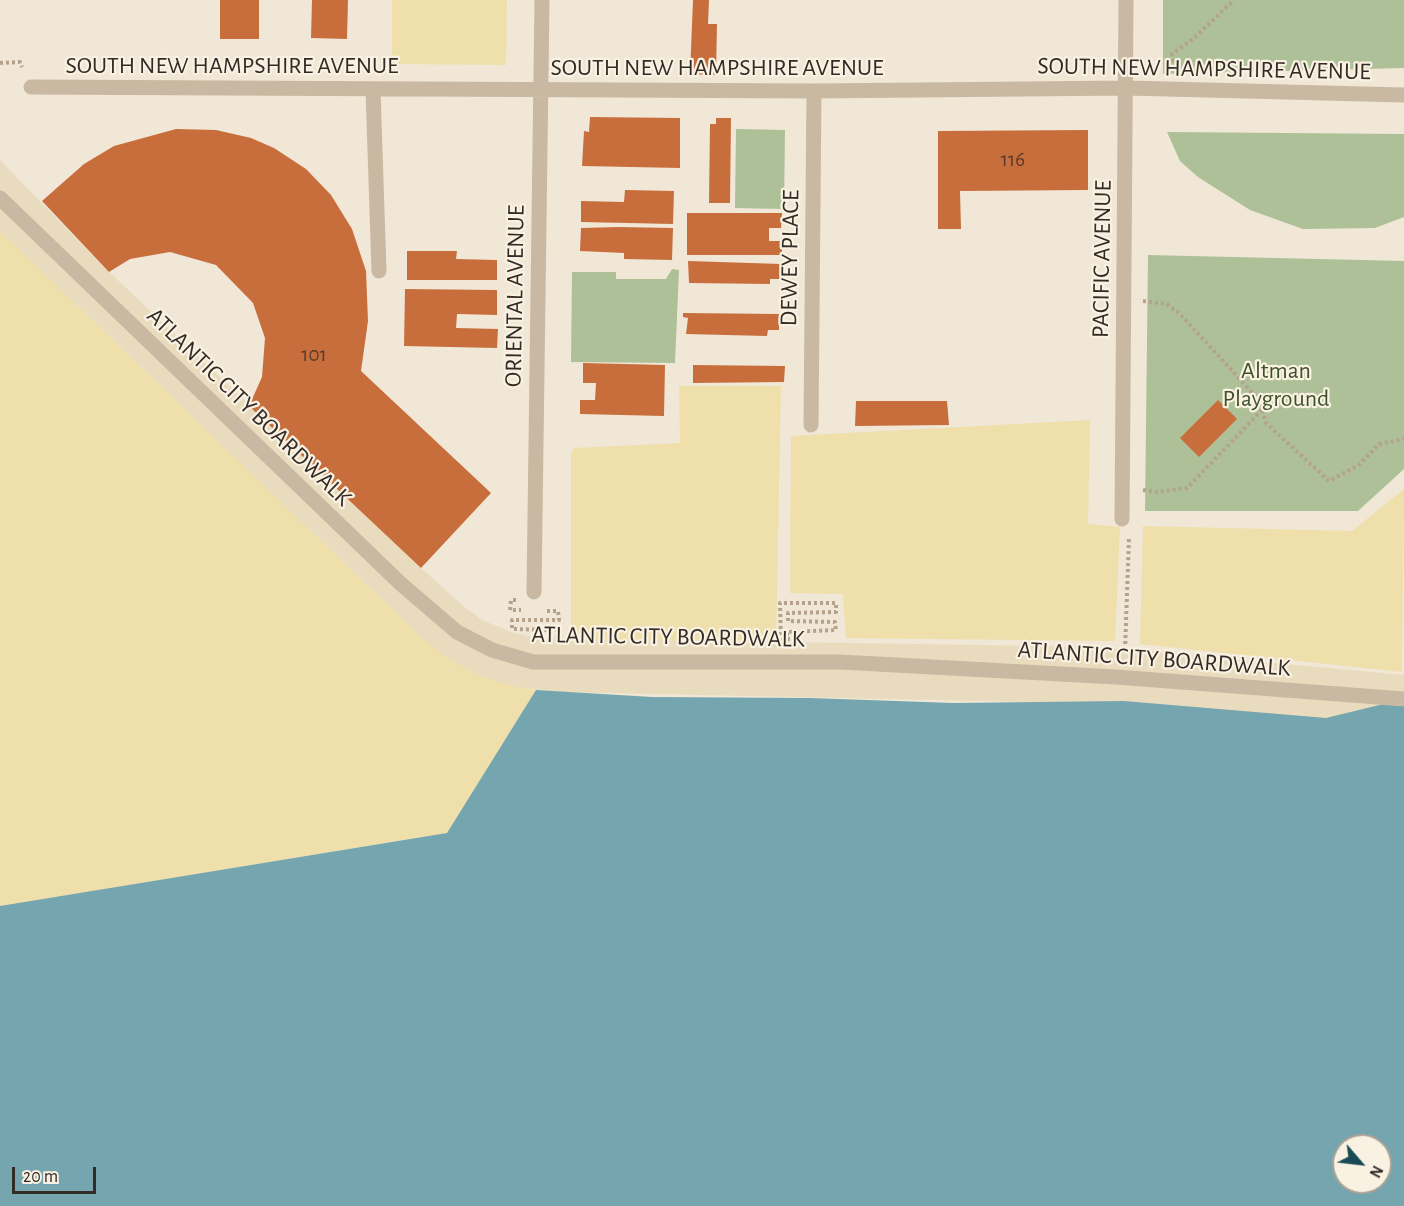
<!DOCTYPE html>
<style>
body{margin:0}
#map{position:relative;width:1404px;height:1206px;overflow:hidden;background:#f1e7d6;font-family:"Alegreya Sans",sans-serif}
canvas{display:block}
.north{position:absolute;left:1332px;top:1134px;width:60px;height:60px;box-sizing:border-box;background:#f9f1e2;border:2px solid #aaa296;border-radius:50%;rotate:118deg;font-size:16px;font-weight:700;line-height:24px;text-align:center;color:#332b25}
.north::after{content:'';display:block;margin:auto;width:21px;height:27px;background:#1a4a55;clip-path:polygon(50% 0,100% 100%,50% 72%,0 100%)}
.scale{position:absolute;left:12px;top:1167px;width:84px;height:27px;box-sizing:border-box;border:3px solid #332b25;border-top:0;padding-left:8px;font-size:18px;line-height:21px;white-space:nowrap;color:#332b25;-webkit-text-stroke:4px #f9f1e2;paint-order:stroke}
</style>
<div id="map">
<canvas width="1404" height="1206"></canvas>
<div class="north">N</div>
<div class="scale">20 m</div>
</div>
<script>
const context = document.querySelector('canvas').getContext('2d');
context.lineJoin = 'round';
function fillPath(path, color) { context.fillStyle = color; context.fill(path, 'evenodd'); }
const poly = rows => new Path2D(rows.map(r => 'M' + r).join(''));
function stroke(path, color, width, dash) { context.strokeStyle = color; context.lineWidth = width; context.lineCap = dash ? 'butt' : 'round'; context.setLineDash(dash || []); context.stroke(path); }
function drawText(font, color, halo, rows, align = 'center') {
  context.font = font + ' "Alegreya Sans",sans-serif'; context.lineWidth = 4.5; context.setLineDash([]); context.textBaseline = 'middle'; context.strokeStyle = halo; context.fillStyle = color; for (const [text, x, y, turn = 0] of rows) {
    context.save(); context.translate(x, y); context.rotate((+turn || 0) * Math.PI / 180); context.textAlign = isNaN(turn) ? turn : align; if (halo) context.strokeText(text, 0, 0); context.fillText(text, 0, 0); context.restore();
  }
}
fillPath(poly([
 [1163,0,1404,0,1404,68,1163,74],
 [736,129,785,130,784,209,735,208],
 [1167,132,1404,134,1404,217,1375,228,1303,229,1250,210,1198,177,1180,161],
 [1148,255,1404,261,1404,469,1358,511,1145,511],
 [672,269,679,270,675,363,571,362,572,272,616,272,616,279,666,279]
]), '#adc097');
fillPath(poly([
 [392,0,507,0,506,65,392,64],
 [0,231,425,641,515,687,536,690,447,833,0,906],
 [679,386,781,386,776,641,571,639,571,454,574,448,680,443],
 [1090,420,1088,524,1120,527,1115,641,846,638,843,594,790,593,791,436],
 [1404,489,1402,672,1140,644,1143,526,1352,531]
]), '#eedfab');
fillPath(poly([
 [0,160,102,265,421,568,468,610,484,621,514,633,538,638,1101,647,1404,675,1404,729,1129,704,556,692,515,687,483,677,451,660,425,641,0,231]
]), '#e9dbbd');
fillPath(poly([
 [536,690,652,697,810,698,953,703,1124,701,1326,718,1404,699,1404,1206,0,1206,0,906,447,833],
 [1344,1146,1380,1146,1380,1182,1344,1182]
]), '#75a5ae');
fillPath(poly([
 [220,0,259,0,259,39,220,39],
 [312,0,348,0,347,39,311,38],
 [693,0,709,0,708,24,717,24,716,75,690,74],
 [590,117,680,118,680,168,582,166,584,131,589,132],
 [716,118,731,118,730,203,709,203,710,124,716,124],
 [176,129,216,130,251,138,274,148,306,169,331,195,352,229,366,271,368,321,361,371,491,493,421,568,249,406,262,377,265,338,253,303,216,265,170,252,130,259,109,272,42,201,84,164,114,146],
 [1088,130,1088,190,960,191,961,229,938,229,938,131],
 [625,190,674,191,673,224,581,222,581,201,624,202],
 [687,213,782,213,781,228,769,228,769,241,782,241,782,255,687,255],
 [619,227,673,228,672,260,624,259,624,253,580,251,581,228],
 [407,251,457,251,456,259,497,260,497,280,407,280],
 [688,261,781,264,781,279,770,279,770,284,689,283],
 [405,289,497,290,497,315,457,314,456,328,498,329,497,348,404,346],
 [683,313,779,314,779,330,768,330,767,336,686,334,688,318,683,317],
 [583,363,665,365,664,416,580,414,580,400,595,400,596,383,583,383],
 [693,365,785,366,784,382,693,383],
 [1218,400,1237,419,1199,457,1180,438],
 [856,401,947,401,949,425,855,426]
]), '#c86e3d');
stroke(poly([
 [0,63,20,62,22,67],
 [1173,68,1172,54,1193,39,1234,0],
 [1143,301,1167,304,1180,314,1259,400,1266,423,1329,481,1359,465,1379,444,1404,439],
 [1143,490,1157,492,1187,488,1262,410],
 [516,600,511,600,510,610,521,610],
 [547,611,558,611,559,620,512,620,512,629,557,630,558,642],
 [781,641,780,603,836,603,836,612,788,613,788,621,835,622,836,630,787,632,787,639,790,639],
 [1125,650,1129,538]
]), '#b4a28d', 4, [3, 3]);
stroke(poly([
 [31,87,814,91,1127,88,1404,95],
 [373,90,379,271],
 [0,198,401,584,457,632,492,650,533,662,840,662,1116,677,1404,699],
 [811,425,814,91],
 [1122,519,1126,0],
 [534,592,542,0]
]), '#c9b8a2', 15);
drawText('21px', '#583c2b', null, [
 ["116",1013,160],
 ["101",314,355]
]);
drawText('24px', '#332b25', '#f9f1e2', [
 ["SOUTH NEW HAMPSHIRE AVENUE",232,66],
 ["SOUTH NEW HAMPSHIRE AVENUE",717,68],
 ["SOUTH NEW HAMPSHIRE AVENUE",1204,69,1],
 ["DEWEY PLACE",790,258,-89],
 ["PACIFIC AVENUE",1102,259,-89],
 ["ORIENTAL AVENUE",515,296,-89],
 ["ATLANTIC CITY BOARDWALK",249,407,44],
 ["ATLANTIC CITY BOARDWALK",668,637,1],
 ["ATLANTIC CITY BOARDWALK",1154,659,4]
]);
drawText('24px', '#3e5228', '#f9f1e2', [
 ["Altman",1276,371],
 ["Playground",1276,399]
]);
</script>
